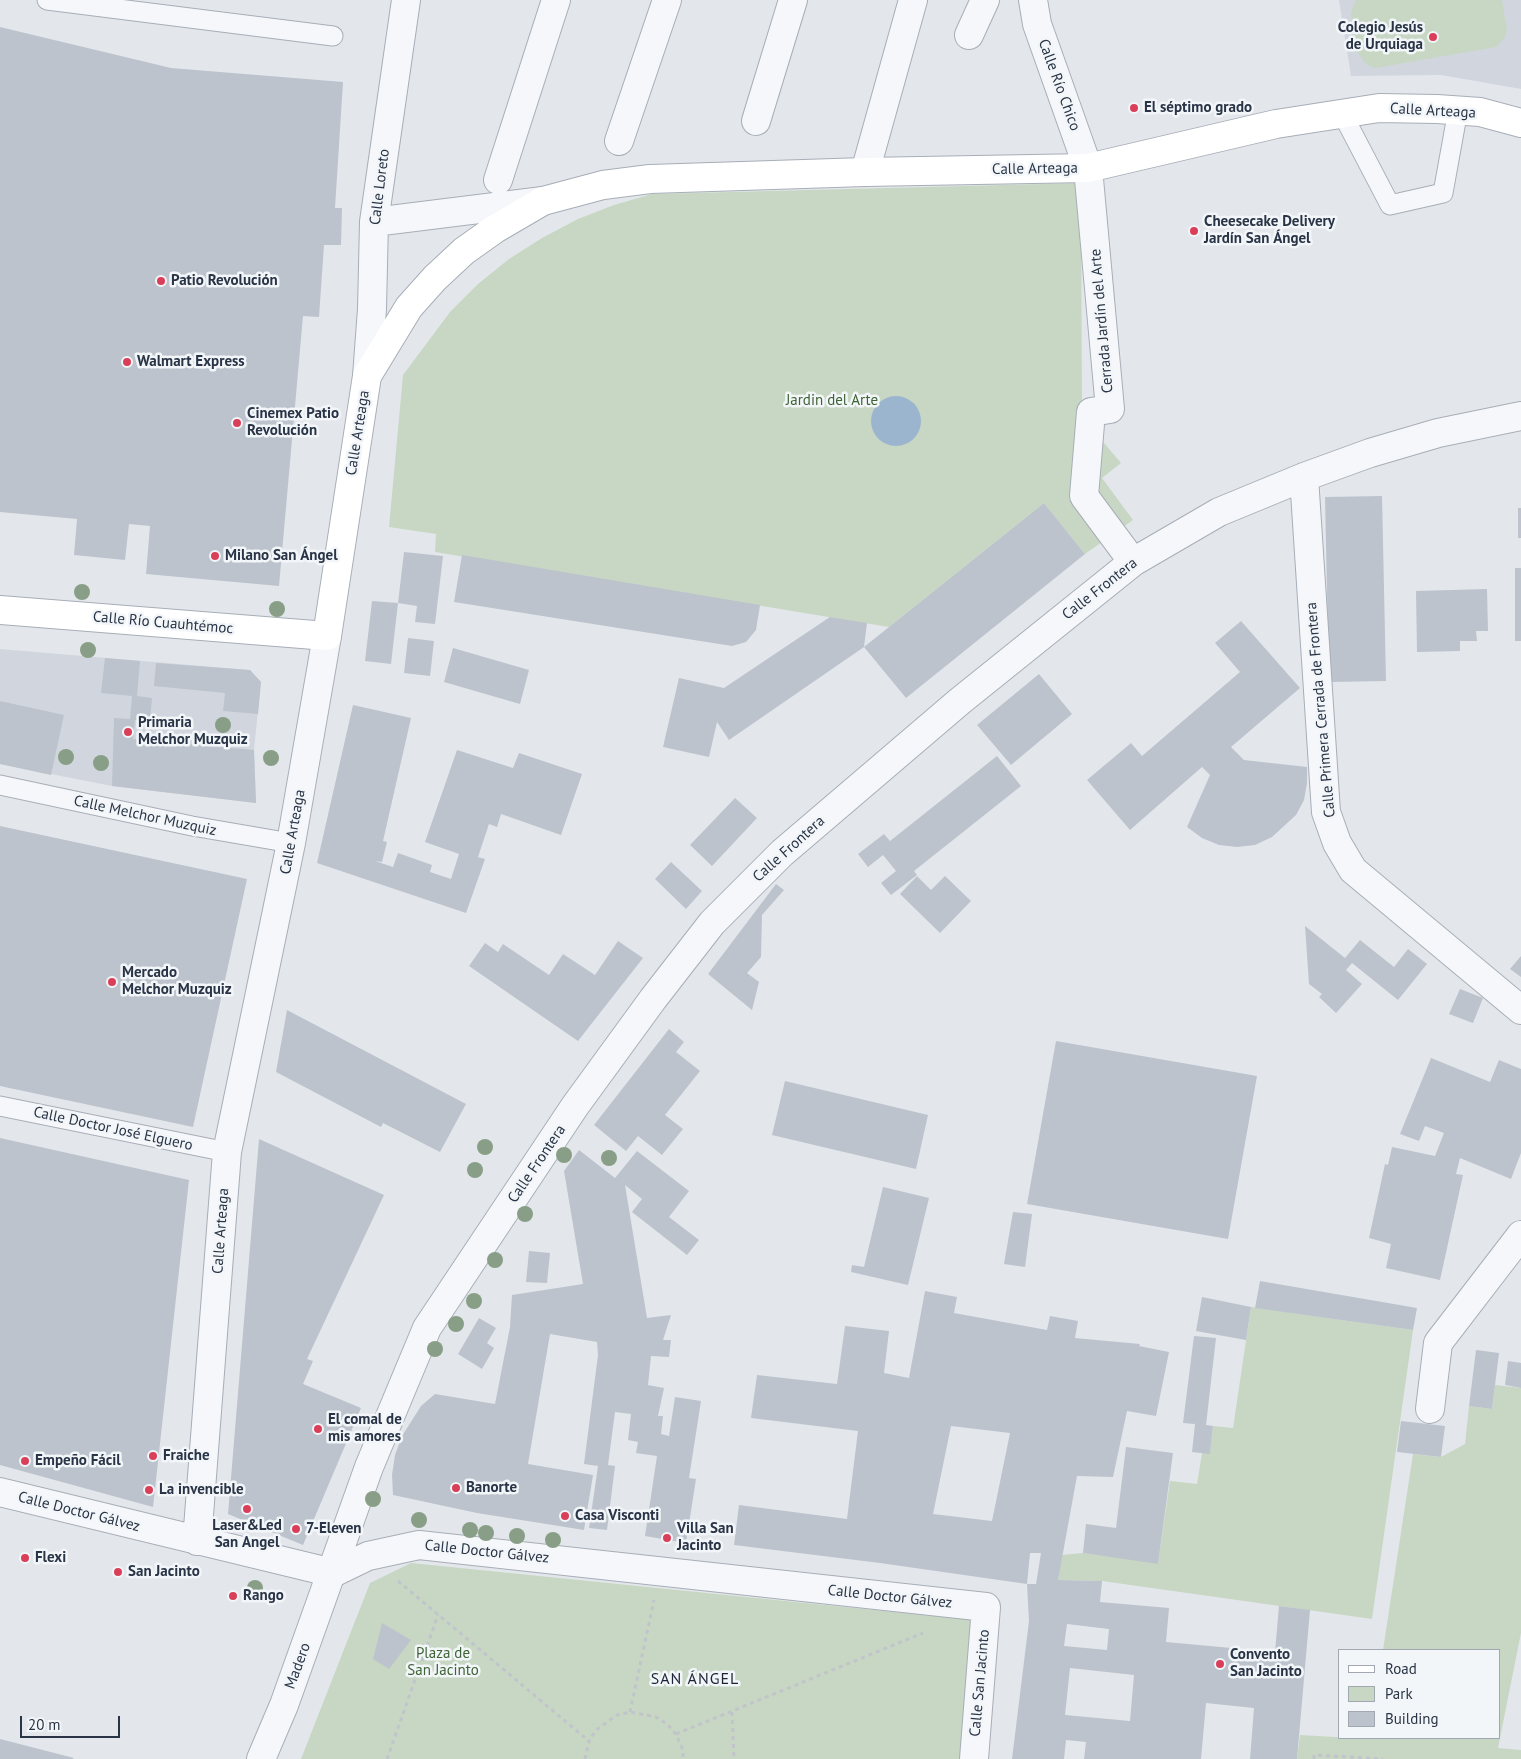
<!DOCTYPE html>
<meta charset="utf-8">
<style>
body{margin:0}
#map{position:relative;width:1521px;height:1759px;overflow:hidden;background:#e3e7ec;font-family:"PT Sans",sans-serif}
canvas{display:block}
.legend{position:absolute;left:1338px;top:1649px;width:162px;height:90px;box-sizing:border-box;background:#f3f6f9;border:1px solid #a2a8b1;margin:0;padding:6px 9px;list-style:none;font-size:15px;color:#293446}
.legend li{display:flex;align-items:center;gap:10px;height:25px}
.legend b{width:25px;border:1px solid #a2a8b1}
.scale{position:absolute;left:20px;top:1716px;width:100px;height:22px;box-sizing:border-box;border:2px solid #293446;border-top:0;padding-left:6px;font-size:15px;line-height:18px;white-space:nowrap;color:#293446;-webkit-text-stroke:4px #f3f6f9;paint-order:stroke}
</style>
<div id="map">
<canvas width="1521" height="1759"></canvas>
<ul class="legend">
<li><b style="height:6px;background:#fff"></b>Road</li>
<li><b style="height:14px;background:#c8d7c3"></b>Park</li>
<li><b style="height:14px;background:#bcc3cc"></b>Building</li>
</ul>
<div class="scale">20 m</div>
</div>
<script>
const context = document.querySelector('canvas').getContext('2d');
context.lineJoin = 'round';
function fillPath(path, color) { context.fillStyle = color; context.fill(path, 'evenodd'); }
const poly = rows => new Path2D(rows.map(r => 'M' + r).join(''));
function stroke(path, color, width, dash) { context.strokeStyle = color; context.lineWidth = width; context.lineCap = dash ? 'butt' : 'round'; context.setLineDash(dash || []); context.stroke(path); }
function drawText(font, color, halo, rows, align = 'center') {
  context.font = font + ' "PT Sans",sans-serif'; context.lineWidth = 5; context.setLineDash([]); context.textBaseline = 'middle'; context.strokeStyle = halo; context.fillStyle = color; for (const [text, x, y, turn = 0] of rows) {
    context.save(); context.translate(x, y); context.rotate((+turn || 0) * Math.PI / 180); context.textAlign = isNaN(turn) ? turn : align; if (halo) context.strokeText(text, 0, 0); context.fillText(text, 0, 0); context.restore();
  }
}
fillPath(poly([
 [1339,0,1521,0,1521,89,1441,75,1351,76],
 [0,649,250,670,261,682,254,750,256,803,112,786,0,764]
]), '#d1d6de');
fillPath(poly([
 [1356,0,1502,0,1507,30,1505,37,1496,47,1375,68,1367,65,1358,53,1351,13],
 [1081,183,1082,417,1121,463,1102,478,1133,520,1085,554,1044,503,889,627,435,552,436,534,389,527,403,375,450,312,478,284,509,259,542,238,578,219,614,205,652,194],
 [1251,1307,1413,1330,1372,1619,1102,1581,1058,1580,1061,1555,1083,1553,1158,1563,1170,1481,1197,1484,1202,1453,1210,1453,1213,1426,1233,1428],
 [1495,1385,1521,1388,1521,1633,1498,1748,1521,1750,1521,1759,1297,1759,1300,1735,1370,1739,1500,1738,1500,1650,1383,1650,1413,1454,1441,1457,1465,1444,1469,1406,1492,1409],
 [411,1563,973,1620,963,1759,301,1759,370,1583]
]), '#c8d7c3');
fillPath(poly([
 '871 421a25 25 0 1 1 50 0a25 25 0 1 1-50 0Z'
]), '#9bb5cf');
fillPath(poly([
 [0,27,171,68,343,82,335,208,342,208,341,245,324,245,319,317,303,316,279,586,146,574,150,526,129,524,125,560,74,555,77,519,0,512],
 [1382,496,1386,681,1329,682,1325,497],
 [1044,503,1085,554,906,698,864,647],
 [1518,508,1521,508,1521,538,1518,538],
 [404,552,443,556,435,624,415,622,417,606,398,603],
 [462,555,760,605,756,630,746,642,732,646,454,602],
 [1515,568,1521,568,1521,641,1515,641],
 [1487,589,1488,631,1476,631,1477,641,1460,641,1460,651,1417,652,1416,591],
 [372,601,398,603,391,664,365,661],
 [830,617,867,623,864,647,729,740,717,722,709,757,663,747,679,678,724,688],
 [1241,621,1300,688,1231,747,1244,760,1307,767,1307,783,1304,800,1296,815,1272,837,1255,845,1237,847,1219,845,1202,838,1187,827,1210,775,1202,767,1130,830,1087,780,1131,743,1142,756,1240,672,1215,643],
 [408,638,434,641,430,676,404,673],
 [453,648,529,670,520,704,444,682],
 [105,658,140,661,137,696,152,698,150,721,135,720,133,739,254,750,256,803,112,786,114,718,130,719,132,696,101,693],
 [156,663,250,670,261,682,258,714,223,711,225,693,154,686],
 [1039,674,1072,714,1011,765,977,725],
 [0,701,64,715,51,775,0,764],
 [353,705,411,718,383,841,387,842,382,862,375,861,393,867,398,853,432,865,430,872,451,879,459,854,425,842,457,750,513,768,519,753,582,774,561,835,501,814,497,827,489,824,478,857,485,859,466,913,317,863],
 [997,756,1021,786,914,871,917,875,891,895,881,883,896,871,883,855,868,867,858,854,884,834,890,841],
 [735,798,757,818,712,866,690,845],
 [0,826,247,879,193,1127,0,1086],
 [671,862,702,891,686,909,655,879],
 [917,876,931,890,945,876,971,901,940,933,900,894],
 [776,884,784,890,762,915,761,957,747,973,759,982,752,1010,708,974],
 [1305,926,1345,958,1360,940,1394,967,1408,949,1427,964,1398,1000,1352,963,1346,970,1362,984,1336,1013,1319,997,1322,994,1309,984],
 [618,941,643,958,578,1041,469,966,485,943,498,952,503,944,549,975,563,954,595,975],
 [1521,956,1521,977,1510,969],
 [1460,989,1483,998,1473,1023,1449,1014],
 [287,1010,466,1104,440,1152,383,1123,381,1127,276,1072],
 [669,1029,684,1042,676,1052,700,1071,665,1115,683,1129,662,1155,638,1136,626,1151,594,1125],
 [1056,1041,1257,1076,1228,1239,1027,1204],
 [1431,1058,1490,1082,1499,1060,1521,1069,1521,1153,1511,1179,1460,1158,1456,1174,1463,1175,1440,1280,1386,1268,1391,1244,1369,1238,1385,1164,1388,1165,1392,1147,1435,1156,1444,1133,1425,1126,1419,1141,1400,1134],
 [785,1081,928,1115,916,1169,772,1135],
 [0,1138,189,1180,153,1507,0,1465],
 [259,1139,384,1195,307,1359,313,1361,303,1384,361,1408,303,1545,228,1514],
 [579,1150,615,1178,637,1151,689,1191,669,1217,699,1240,687,1255,632,1212,642,1199,625,1185,647,1318,671,1315,663,1340,671,1340,669,1357,651,1356,648,1385,664,1388,658,1416,663,1416,661,1434,669,1436,675,1397,701,1401,689,1478,696,1479,686,1543,645,1536,657,1456,636,1453,638,1442,628,1440,631,1414,615,1412,608,1465,615,1466,607,1530,589,1528,598,1466,584,1464,598,1355,597,1342,550,1334,528,1464,593,1475,584,1530,477,1513,393,1495,392,1475,395,1455,402,1436,421,1406,435,1394,495,1404,510,1327,512,1295,583,1284,564,1171],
 [883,1187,929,1198,908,1285,851,1272,852,1265,864,1267],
 [1013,1212,1032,1214,1025,1267,1004,1264],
 [529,1251,550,1253,547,1283,526,1282],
 [1260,1281,1417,1308,1413,1330,1255,1308],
 [925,1291,957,1297,954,1313,1047,1330,1050,1316,1078,1321,1075,1338,1140,1344,1139,1346,1169,1352,1156,1416,1127,1411,1113,1477,1077,1476,1058,1580,1102,1581,1100,1602,1169,1608,1166,1642,1275,1652,1279,1606,1310,1610,1297,1759,1250,1759,1254,1708,1206,1703,1201,1759,1084,1759,1086,1742,1066,1740,1064,1759,1012,1759,1029,1621,1027,1584,1036,1584,1041,1553,1030,1553,1027,1584,880,1563,734,1545,739,1505,847,1519,858,1431,751,1418,757,1375,837,1384,845,1326,889,1331,884,1373,909,1378],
 [951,1426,1010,1433,992,1521,933,1514],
 [1067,1624,1109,1629,1107,1650,1064,1646],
 [1070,1668,1134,1675,1130,1721,1065,1715],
 [1202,1297,1251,1307,1246,1340,1196,1331],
 [479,1318,496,1328,487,1343,494,1348,482,1369,458,1354],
 [1194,1336,1216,1338,1206,1425,1213,1426,1210,1454,1192,1452,1195,1424,1183,1423],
 [1476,1350,1499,1353,1492,1409,1469,1406],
 [1508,1361,1521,1363,1521,1388,1505,1385],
 [1401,1421,1445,1426,1441,1457,1397,1452],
 [1126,1447,1173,1453,1158,1564,1083,1553,1086,1524,1116,1528],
 [382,1623,411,1640,389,1669,373,1659],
 [0,1739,74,1758,73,1759,0,1759]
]), '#bcc3cc');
const lane = poly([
 [47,0,333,36],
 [1343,115,1390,205,1443,193,1458,110],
 [0,785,192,826,291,843],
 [0,1106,227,1152]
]);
const street = poly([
 [1033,0,1037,24,1088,168,1110,409,1091,412,1084,496,1133,562],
 [969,35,985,0],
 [756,121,793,0],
 [619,141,667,0],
 [865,172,913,0],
 [498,180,556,0],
 [374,222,543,201],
 [367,376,372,309,374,222,406,0],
 [1304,477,1326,812,1337,843,1353,870,1521,1010],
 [1430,1409,1438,1343,1521,1235],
 [0,1492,333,1573,368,1556,419,1545,986,1607,974,1759],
 [197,1541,227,1152,291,843,327,636],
 [261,1759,284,1705,369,1467,427,1328,575,1106,653,999,712,923,782,853,960,701,1133,562,1219,512,1304,477,1370,453,1438,433,1521,416]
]);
const secondary = poly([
 [0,610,327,636,367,376,409,307,435,278,464,251,495,229,543,201,603,185,650,179,865,172,1088,168,1276,124,1379,108,1437,109,1480,112,1521,123]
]);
stroke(lane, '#a7aeb7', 21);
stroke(street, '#a7aeb7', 30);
stroke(secondary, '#a7aeb7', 30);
stroke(poly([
 [398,1581,589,1741],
 [630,1712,654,1600],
 [732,1712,734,1759],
 [676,1734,923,1633],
 [387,1759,438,1615],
 [585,1759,589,1741,596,1730,617,1715,630,1712,656,1717,667,1724,676,1734,683,1750,683,1759],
 [1314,1759,1314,1755,1383,1759]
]), '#c1c4cb', 3, [4, 4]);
stroke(lane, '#f6f7fa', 19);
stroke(street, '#f6f7fa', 28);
stroke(secondary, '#fff', 28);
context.fillStyle = '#889e87';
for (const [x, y] of [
 [82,592],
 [277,609],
 [88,650],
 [223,725],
 [66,757],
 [271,758],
 [101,763],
 [485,1147],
 [564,1155],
 [609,1158],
 [475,1170],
 [525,1214],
 [495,1260],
 [474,1301],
 [456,1324],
 [435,1349],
 [373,1499],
 [419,1520],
 [470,1530],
 [486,1533],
 [517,1536],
 [553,1540],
 [255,1588]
]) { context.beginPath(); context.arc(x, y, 8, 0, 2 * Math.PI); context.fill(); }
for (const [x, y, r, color] of [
 [1433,37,5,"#da3f59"],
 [1134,108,5,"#da3f59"],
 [1194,231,5,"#da3f59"],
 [161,281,5,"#da3f59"],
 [127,362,5,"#da3f59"],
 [237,423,5,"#da3f59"],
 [215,556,5,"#da3f59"],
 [128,732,5,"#da3f59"],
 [112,982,5,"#da3f59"],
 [318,1429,5,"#da3f59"],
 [153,1456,5,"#da3f59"],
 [25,1461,5,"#da3f59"],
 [456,1488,5,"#da3f59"],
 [149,1490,5,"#da3f59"],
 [247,1509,5,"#da3f59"],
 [565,1516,5,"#da3f59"],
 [296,1529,5,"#da3f59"],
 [667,1538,5,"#da3f59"],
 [25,1558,5,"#da3f59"],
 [118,1572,5,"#da3f59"],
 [233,1596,5,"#da3f59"],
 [1220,1664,5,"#da3f59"]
]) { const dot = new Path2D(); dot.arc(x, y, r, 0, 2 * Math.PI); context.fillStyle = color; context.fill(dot); stroke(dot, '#f3f6f9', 2); }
drawText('bold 15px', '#293446', '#f3f6f9', [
 ["Colegio Jesús",1423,28,"right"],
 ["de Urquiaga",1423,45,"right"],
 ["El séptimo grado",1144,108],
 ["Cheesecake Delivery",1204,222],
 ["Jardín San Ángel",1204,239],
 ["Patio Revolución",171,281],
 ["Walmart Express",137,362],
 ["Cinemex Patio",247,414],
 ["Revolución",247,431],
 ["Milano San Ángel",225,556],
 ["Primaria",138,723],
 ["Melchor Muzquiz",138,740],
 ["Mercado",122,973],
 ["Melchor Muzquiz",122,990],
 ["El comal de",328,1420],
 ["mis amores",328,1437],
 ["Fraiche",163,1456],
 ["Empeño Fácil",35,1461],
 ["Banorte",466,1488],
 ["La invencible",159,1490],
 ["Casa Visconti",575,1516],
 ["Laser&Led",247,1526,"center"],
 ["San Angel",247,1543,"center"],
 ["7-Eleven",306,1529],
 ["Villa San",677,1529],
 ["Jacinto",677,1546],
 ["Flexi",35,1558],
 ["San Jacinto",128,1572],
 ["Rango",243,1596],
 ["Convento",1230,1655],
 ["San Jacinto",1230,1672]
], 'left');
drawText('15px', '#293446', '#f3f6f9', [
 ["Calle Río Chico",1059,85,70],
 ["Calle Arteaga",1433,111,3],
 ["Calle Arteaga",1035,169,-1],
 ["Calle Loreto",380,187,-83],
 ["Cerrada Jardín del Arte",1102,321,-95],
 ["Calle Arteaga",358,433,-81],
 ["Calle Frontera",1100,589,-38],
 ["Calle Río Cuauhtémoc",163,623,5],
 ["Calle Primera Cerrada de Frontera",1321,710,-95],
 ["Calle Melchor Muzquiz",145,816,12],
 ["Calle Arteaga",293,832,-80],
 ["Calle Frontera",789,849,-42],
 ["Calle Doctor José Elguero",113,1129,12],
 ["Calle Frontera",537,1164,-56],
 ["Calle Arteaga",221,1231,-86],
 ["Calle Doctor Gálvez",79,1512,14],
 ["Calle Doctor Gálvez",487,1552,6],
 ["Calle Doctor Gálvez",890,1597,6],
 ["Madero",298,1666,-70],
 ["Calle San Jacinto",980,1683,-85]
]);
drawText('15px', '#3e6335', '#f3f6f9', [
 ["Jardin del Arte",832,401],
 ["Plaza de",443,1654],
 ["San Jacinto",443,1671]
]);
context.letterSpacing = '1px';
drawText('16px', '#1b2537', '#f3f6f9', [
 ["SAN ÁNGEL",695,1679]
]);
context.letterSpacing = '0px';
</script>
